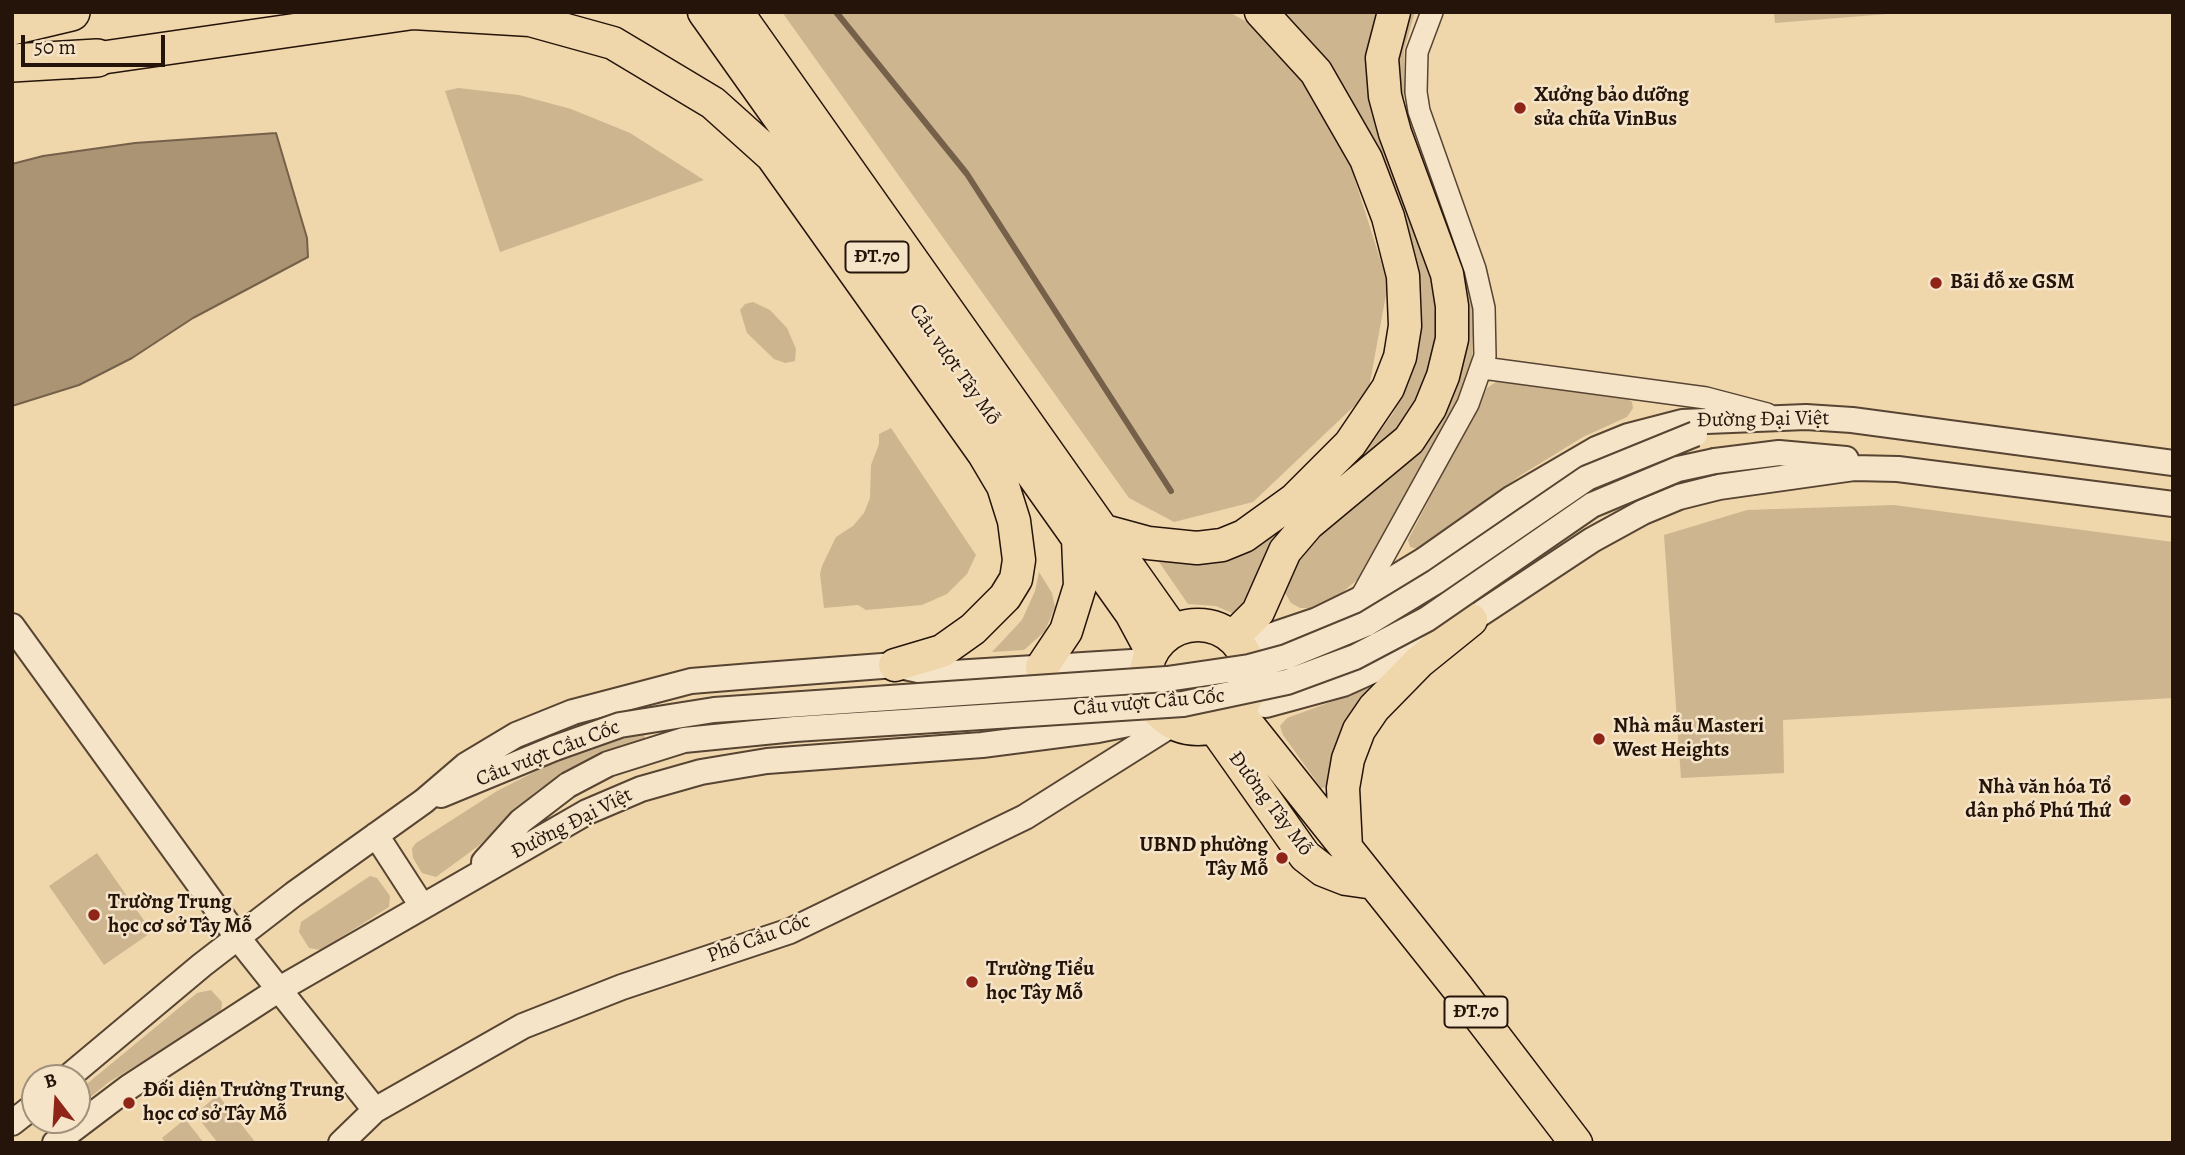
<!DOCTYPE html>
<meta charset="utf-8">
<style>
body{margin:0}
#map{position:relative;width:2185px;height:1155px;overflow:hidden;background:#f0d6ab;font-family:Alegreya,serif}
canvas{display:block}
.frame{position:absolute;inset:0;border:14px solid #24140a;pointer-events:none}
.north{position:absolute;left:21px;top:1064px;width:70px;height:70px;box-sizing:border-box;background:#f5e4c8;border:2px solid #a1917c;border-radius:50%;rotate:343deg;font-size:19px;font-weight:700;line-height:28px;text-align:center;color:#24140a}
.north::after{content:'';display:block;margin:auto;width:24px;height:32px;background:#8f2418;clip-path:polygon(50% 0,100% 100%,50% 72%,0 100%)}
.scale{position:absolute;left:21px;top:35px;width:144px;height:32px;box-sizing:border-box;border:4px solid #24140a;border-top:0;padding-left:9px;font-size:21px;line-height:24px;white-space:nowrap;color:#24140a;-webkit-text-stroke:5px #f5e4c8;paint-order:stroke}
</style>
<div id="map">
<canvas width="2185" height="1155"></canvas>
<div class="frame"></div>
<div class="north">B</div>
<div class="scale">50 m</div>
</div>
<script>
const context = document.querySelector('canvas').getContext('2d');
context.lineJoin = 'round';
function fillPath(path, color) { context.fillStyle = color; context.fill(path, 'evenodd'); }
const poly = rows => new Path2D(rows.map(r => 'M' + r).join(''));
function stroke(path, color, width, dash) { context.strokeStyle = color; context.lineWidth = width; context.lineCap = dash ? 'butt' : 'round'; context.setLineDash(dash || []); context.stroke(path); }
function drawText(font, color, halo, rows, align = 'center') {
  context.font = font + ' Alegreya,serif'; context.lineWidth = 5; context.setLineDash([]); context.textBaseline = 'middle'; context.strokeStyle = halo; context.fillStyle = color; for (const [text, x, y, turn = 0] of rows) {
    context.save(); context.translate(x, y); context.rotate((+turn || 0) * Math.PI / 180); context.textAlign = isNaN(turn) ? turn : align; if (halo) context.strokeText(text, 0, 0); context.fillText(text, 0, 0); context.restore();
  }
}
fillPath(poly([
 [782,12,1229,12,1270,35,1342,139,1388,284,1368,393,1253,502,1174,522,1129,498],
 [1276,12,1378,12,1372,98,1376,123,1438,292,1438,342,1421,403,1242,614,1234,614,1216,606,1188,604,1159,562,1161,559,1328,485,1366,450,1392,415,1408,385,1418,356,1422,323,1421,283,1413,248,1394,187,1367,127,1338,78,1305,37],
 [1402,12,1415,12,1404,50,1404,100,1463,260,1474,305,1472,359,1464,389,1363,575,1338,596,1310,608,1300,608,1291,603,1285,593,1299,557,1323,530,1375,491,1422,446,1463,359,1394,100],
 [1774,12,1913,12,1775,23],
 [458,88,519,95,571,109,630,133,704,180,500,252,445,91],
 [753,302,770,310,787,328,796,349,795,361,785,363,774,359,747,333,740,310,745,304],
 [1499,380,1624,396,1632,402,1633,408,1627,417,1583,437,1521,475,1418,549,1410,547,1408,540,1487,388],
 [891,428,976,555,967,574,947,594,922,605,866,610,858,605,824,608,820,574,822,566,836,537,853,526,864,513,870,498,871,465,879,444,879,434],
 [1894,505,2173,542,2173,698,1783,720,1784,773,1681,778,1664,535,1747,510],
 [1039,572,1052,593,1055,607,1045,631,1024,650,992,652,1022,620,1035,591],
 [1369,688,1373,689,1331,787,1321,788,1283,735,1280,726,1287,718],
 [644,734,645,738,587,760,537,791,477,847,436,877,422,873,413,858,412,848,416,843,497,791,560,759,608,742],
 [97,853,152,932,104,965,49,886],
 [370,876,377,878,390,896,389,907,321,950,309,948,299,932,301,922],
 [211,990,222,1002,221,1014,109,1082,77,1108,77,1092,197,993],
 [218,1095,256,1143,218,1143,195,1114],
 [185,1119,204,1143,166,1143,162,1138]
]), '#cdb590');
const water = poly([
 [276,133,307,238,308,257,193,318,132,358,79,385,12,406,12,164,43,156,135,143,276,133]
]);
fillPath(water, '#ab9474');
stroke(water, '#75614a', 2);
stroke(poly([
 [836,12,967,174,1171,491]
]), '#75614a', 6);
const minor = poly([
 [1483,368,1706,398,1767,414],
 [1360,599,1468,404,1485,356,1484,308,1475,269,1419,111,1416,92,1417,52,1432,12]
]);
const tertiary = poly([
 [1715,461,1779,453,1846,459],
 [12,626,238,938,375,1110],
 [1240,646,1317,620,1360,599,1424,560,1512,498,1596,449,1628,436,1682,422,1806,417,1852,420,2173,463],
 [1243,703,1266,705,1343,684,1412,653,1471,620,1592,540,1643,512,1679,497,1719,487,1854,468,1898,469,2173,504],
 [441,795,555,748],
 [376,835,422,906],
 [484,862,521,821,568,785],
 [67,1078,202,965,294,894,424,801,466,765,516,735,573,712,691,681,752,676,895,665,937,674,1148,661],
 [12,1123,35,1105],
 [55,1143,129,1087,278,990,587,812,641,789,701,772,767,761,982,745,1098,730,1164,717],
 [341,1143,375,1110,523,1026,622,987,790,931,1025,817,1174,723]
]);
const primary = poly([
 [704,12,1131,613,1152,652],
 [737,12,1173,630],
 [413,13,530,20,613,43,713,103,772,156,984,454,1003,486,1014,521,1019,560,1016,579,1005,597,973,629,942,651,895,665],
 [72,62,420,12],
 [1104,531,1148,543,1197,548,1222,545,1244,536,1294,500,1350,444,1388,388,1400,357,1405,326,1403,276,1388,217,1366,159,1316,72,1261,12],
 '1146 677a52 52 0 1 1 104 0a52 52 0 1 1-104 0Z',
 [1233,637,1258,612,1285,551,1308,524,1409,440,1430,408,1443,376,1452,339,1452,306,1447,274,1395,133,1385,96,1382,58,1394,12],
 [1042,667,1066,631,1080,586,1078,539],
 [1237,711,1457,987,1576,1143],
 [1214,727,1305,856,1323,870,1346,879,1374,883],
 [1346,848,1343,788,1348,759,1359,730,1374,708,1419,662,1471,620]
]);
const motorway = poly([
 [12,26,71,12],
 [12,63,97,58]
]);
stroke(minor, '#574432', 24);
stroke(tertiary, '#574432', 28);
stroke(primary, '#24140a', 35);
stroke(motorway, '#24140a', 40);
stroke(minor, '#f5e4c8', 21);
stroke(tertiary, '#f5e4c8', 24);
stroke(primary, '#f0d6ab', 32);
stroke(motorway, '#f0d6ab', 37);
const tertiaryBridge = poly([
 [555,748,620,725,714,710,1167,679,1249,667,1286,657,1366,624,1435,582,1587,478,1695,434],
 [568,785,608,764,684,740,795,729,1183,704,1287,682,1355,657,1427,619,1592,505,1678,469,1715,461]
]);
stroke(tertiaryBridge, '#574432', 28, []);
stroke(tertiaryBridge, '#f5e4c8', 24);
for (const [x, y, r, color] of [
 [1520,108,7,"#8f2418"],
 [1936,283,7,"#8f2418"],
 [1599,739,7,"#8f2418"],
 [2125,800,7,"#8f2418"],
 [1282,858,7,"#8f2418"],
 [94,915,7,"#8f2418"],
 [972,982,7,"#8f2418"],
 [129,1103,7,"#8f2418"]
]) { const dot = new Path2D(); dot.arc(x, y, r, 0, 2 * Math.PI); context.fillStyle = color; context.fill(dot); stroke(dot, '#f5e4c8', 2.5); }
for (const [x, y, w] of [
 [877,257,63],
 [1476,1012,63]
]) { const box = new Path2D(); box.roundRect(x - w / 2, y - 15.5, w, 31, 5); context.fillStyle = '#f5e4c8'; context.fill(box); stroke(box, '#24140a', 2); }
drawText('bold 19px', '#24140a', null, [
 ["ĐT.70",877,257],
 ["ĐT.70",1476,1012]
]);
drawText('bold 21px', '#24140a', '#f5e4c8', [
 ["Xưởng bảo dưỡng",1534,96],
 ["sửa chữa VinBus",1534,120],
 ["Bãi đỗ xe GSM",1950,283],
 ["Nhà mẫu Masteri",1613,727],
 ["West Heights",1613,751],
 ["Nhà văn hóa Tổ",2111,788,"right"],
 ["dân phố Phú Thứ",2111,812,"right"],
 ["UBND phường",1268,846,"right"],
 ["Tây Mỗ",1268,870,"right"],
 ["Trường Trung",108,903],
 ["học cơ sở Tây Mỗ",108,927],
 ["Trường Tiểu",986,970],
 ["học Tây Mỗ",986,994],
 ["Đối diện Trường Trung",143,1091],
 ["học cơ sở Tây Mỗ",143,1115]
], 'left');
drawText('21px', '#24140a', '#f5e4c8', [
 ["Cầu vượt Tây Mỗ",954,365,55],
 ["Đường Đại Việt",1763,420,-1],
 ["Cầu vượt Cầu Cốc",1149,703,-5],
 ["Cầu vượt Cầu Cốc",548,754,-21],
 ["Đường Tây Mỗ",1270,804,53],
 ["Đường Đại Việt",572,824,-27],
 ["Phố Cầu Cốc",759,939,-20]
]);
</script>
